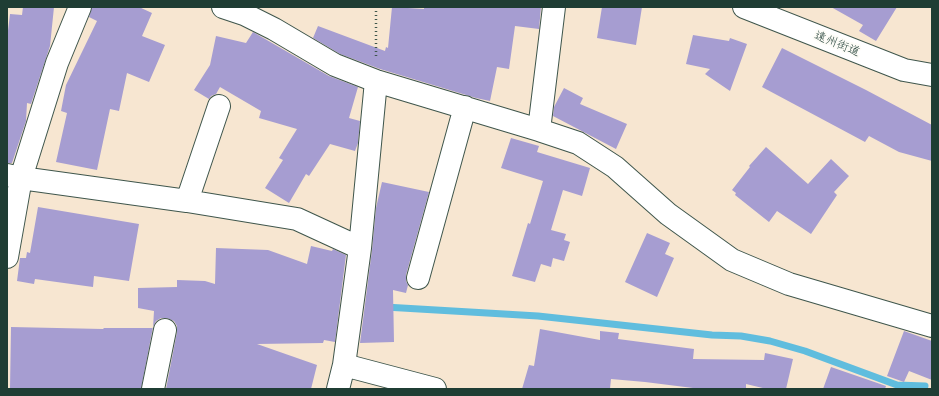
<!DOCTYPE html>
<meta charset="utf-8">
<style>
body{margin:0}
#map{position:relative;width:939px;height:396px;overflow:hidden;background:#f7e6d1;font-family:"Patrick Hand",sans-serif}
canvas{display:block}
.frame{position:absolute;inset:0;border:8px solid #1f3d34;pointer-events:none}
</style>
<div id="map">
<canvas width="939" height="396"></canvas>
<div class="frame"></div>
</div>
<script>
const context = document.querySelector('canvas').getContext('2d');
context.lineJoin = 'round';
const poly = rows => new Path2D(rows.map(r => 'M' + r).join(''));
function stroke(path, color, width, dash) { context.strokeStyle = color; context.lineWidth = width; context.lineCap = dash ? 'butt' : 'round'; context.setLineDash(dash || []); context.stroke(path); }
function fillPath(path, color) { context.fillStyle = color; context.fill(path, 'evenodd'); }
function drawText(font, color, halo, rows, align = 'center') {
  context.font = font + ' "Patrick Hand","Klee One",sans-serif'; context.lineWidth = 3.5; context.setLineDash([]); context.textBaseline = 'middle'; context.strokeStyle = halo; context.fillStyle = color; for (const [text, x, y, turn = 0] of rows) {
    context.save(); context.translate(x, y); context.rotate((+turn || 0) * Math.PI / 180); context.textAlign = isNaN(turn) ? turn : align; if (halo) context.strokeText(text, 0, 0); context.fillText(text, 0, 0); context.restore();
  }
}
stroke(poly([
 [385,307,538,316,712,335,741,336,770,341,805,351,897,385,925,386]
]), '#60bdde', 7);
fillPath(poly([
 [23,7,54,7,50,46,31,104,27,103,26,121,12,163,7,163,7,39,10,14,22,15],
 [92,7,139,7,152,13,142,36,165,45,149,82,127,73,119,111,110,109,97,170,56,162,67,113,61,111,66,85,97,21,89,17],
 [392,7,424,9,424,7,541,7,539,29,515,26,509,69,497,67,490,101,476,98,380,69,340,54,313,38,318,26,385,51,386,47,388,48],
 [602,7,642,7,636,45,597,38],
 [831,7,897,7,876,41,859,31,863,25],
 [253,32,329,76,358,87,349,118,360,121,358,143,355,151,330,144,309,176,306,174,289,203,265,188,283,160,279,158,297,129,259,118,261,111,220,87,216,94,211,96,209,99,194,90,210,65,216,36,246,43],
 [693,35,729,41,730,38,747,44,730,91,705,74,710,69,686,64],
 [782,48,866,90,932,125,932,161,899,152,869,136,865,142,762,87],
 [564,88,583,98,580,104,627,124,616,149,553,116,554,107],
 [511,138,539,146,537,152,590,168,582,196,563,190,551,230,566,234,564,240,570,242,564,261,553,258,551,267,541,264,535,282,512,276,528,223,530,224,543,181,501,168],
 [766,147,808,184,831,159,849,176,834,192,837,195,811,234,777,211,769,222,735,195,736,193,732,190,750,167,749,166],
 [382,182,429,192,406,275,406,281,408,285,406,293,393,290,394,342,360,343,372,250,376,208],
 [38,207,139,224,129,281,94,276,93,287,35,279,34,284,17,281,20,258,26,258,27,252,30,253],
 [647,233,670,243,665,254,674,258,657,297,625,282],
 [311,246,332,251,333,249,346,255,335,342,324,340,323,343,257,344,317,365,311,389,166,389,177,332,177,326,174,321,167,318,161,318,156,321,153,327,141,389,10,389,11,327,103,329,104,328,153,328,154,311,138,308,138,288,177,287,177,280,205,281,215,284,216,248,268,250,307,264],
 [540,329,600,340,600,331,619,333,618,339,694,349,693,359,764,360,765,353,793,359,786,389,767,389,746,384,746,389,701,389,645,382,611,379,610,389,522,389,529,365,534,366],
 [904,331,932,341,932,380,909,371,904,382,887,376],
 [831,367,886,386,885,389,823,389]
]), '#a69dd1');
const minor = poly([
 [223,7,244,14,274,29,335,65,376,81,539,130,578,143,615,167,668,214,732,260,789,284,932,326],
 [744,7,904,70,932,75],
 [539,130,554,7],
 [7,175,21,178,187,201,297,219,360,248],
 [187,201,219,106],
 [7,257,21,178,57,63,80,7],
 [418,278,465,107],
 [344,365,435,389],
 [153,389,165,330],
 [338,389,344,365,360,248,376,81]
]);
stroke(minor, '#3f564c', 24);
stroke(poly([
 [376,7,376,56]
]), '#3f564c', 2.5, [1, 3]);
stroke(minor, '#fff', 22);
drawText('12px', '#1f3d34', '#fdfcf7', [
 ["遠州街道",837,44,22]
]);
</script>
